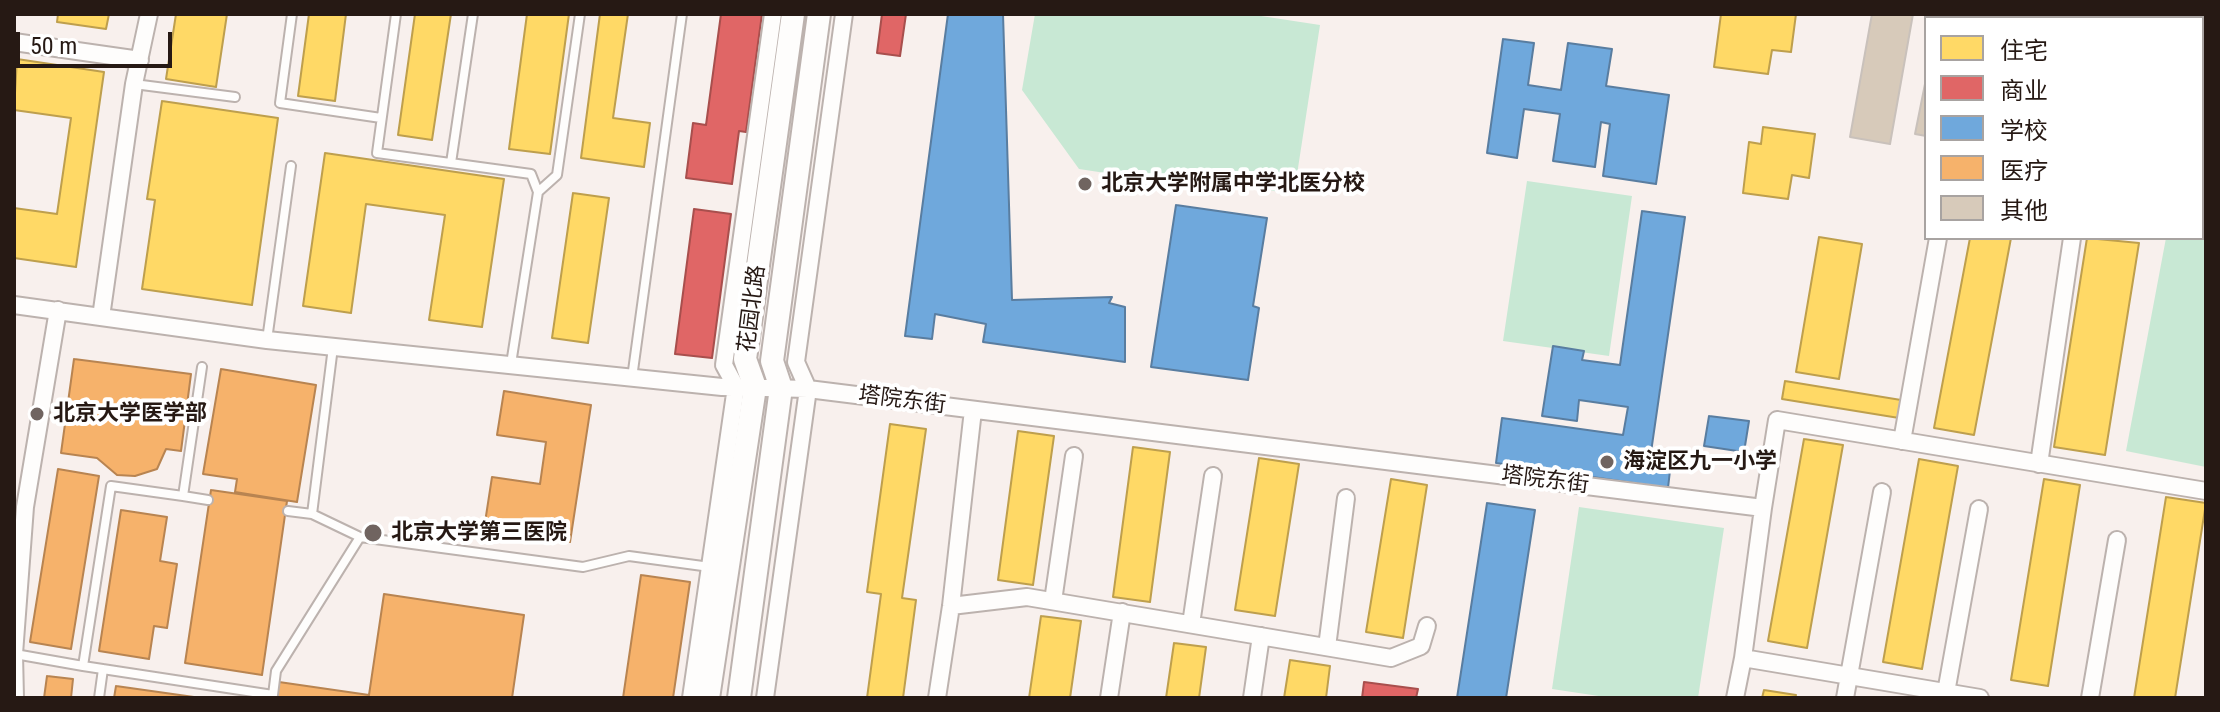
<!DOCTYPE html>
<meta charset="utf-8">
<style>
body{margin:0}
#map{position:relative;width:2220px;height:712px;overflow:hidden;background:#f8f0ed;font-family:"Roboto Condensed","Noto Sans SC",sans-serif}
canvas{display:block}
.frame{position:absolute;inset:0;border:16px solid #261914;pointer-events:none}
.legend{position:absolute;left:1924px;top:16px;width:280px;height:224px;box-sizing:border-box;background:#fff;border:2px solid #a8a3a1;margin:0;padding:10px 14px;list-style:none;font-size:24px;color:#261914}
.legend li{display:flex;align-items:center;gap:16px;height:40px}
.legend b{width:40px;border:2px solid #a8a3a1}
.scale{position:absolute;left:16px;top:32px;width:156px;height:36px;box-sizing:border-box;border:4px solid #261914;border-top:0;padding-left:10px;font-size:24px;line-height:28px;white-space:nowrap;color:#261914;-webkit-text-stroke:6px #fff;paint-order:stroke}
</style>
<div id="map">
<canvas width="2220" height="712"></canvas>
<div class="frame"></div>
<ul class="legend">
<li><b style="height:22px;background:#ffd966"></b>住宅</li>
<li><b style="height:22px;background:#e06666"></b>商业</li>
<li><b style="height:22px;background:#6fa8dc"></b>学校</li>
<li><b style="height:22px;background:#f6b26b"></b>医疗</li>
<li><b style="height:22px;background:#d7caba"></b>其他</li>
</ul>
<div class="scale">50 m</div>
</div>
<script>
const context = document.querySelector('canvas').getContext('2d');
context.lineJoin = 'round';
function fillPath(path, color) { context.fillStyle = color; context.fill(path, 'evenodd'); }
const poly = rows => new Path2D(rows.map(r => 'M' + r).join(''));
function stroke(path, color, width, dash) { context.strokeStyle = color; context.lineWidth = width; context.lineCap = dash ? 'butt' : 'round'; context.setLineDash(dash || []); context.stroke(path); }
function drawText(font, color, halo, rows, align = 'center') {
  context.font = font + ' "Roboto Condensed","Noto Sans SC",sans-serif'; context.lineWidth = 8; context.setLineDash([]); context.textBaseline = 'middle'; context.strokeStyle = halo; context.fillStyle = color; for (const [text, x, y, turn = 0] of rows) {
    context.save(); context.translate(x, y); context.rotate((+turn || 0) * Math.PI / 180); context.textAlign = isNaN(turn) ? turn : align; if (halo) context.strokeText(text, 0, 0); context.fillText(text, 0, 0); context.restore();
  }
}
fillPath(poly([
 [1035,14,1248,14,1320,25,1294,194,1207,181,1205,188,1079,169,1022,90],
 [1527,181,1632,196,1609,356,1503,341],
 [2202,190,2206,190,2206,467,2126,451,2166,238,2202,238],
 [1579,507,1724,528,1698,698,1612,698,1552,689]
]), '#c8e8d4');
const homes = poly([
 [58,14,109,14,106,29,57,22,58,14],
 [176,14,227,14,216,87,166,79,176,14],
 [309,14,346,14,335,101,298,96,309,14],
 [415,14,451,14,432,140,398,135,415,14],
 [527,14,569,14,550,154,509,149,527,14],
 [600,14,628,14,613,118,650,123,644,167,581,158,600,14],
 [1721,14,1796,14,1791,52,1772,50,1768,74,1714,67,1721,14],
 [2049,14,2090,14,2089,18,2048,18,2049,14],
 [2143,14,2157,14,2182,18,2142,18,2143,14],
 [2202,21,2206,22,2206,138,2202,137,2202,21],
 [17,59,104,72,76,267,14,258,14,208,57,214,71,118,14,110,17,59],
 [162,101,278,118,252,305,142,289,155,200,147,199,162,101],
 [1763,127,1815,134,1809,178,1792,175,1788,199,1743,193,1749,142,1761,144,1763,127],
 [325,153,504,179,482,327,429,320,445,215,366,204,351,313,303,306,325,153],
 [573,193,609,198,588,343,552,338,573,193],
 [1819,237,1862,244,1839,379,1796,372,1819,237],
 [1970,238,2011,238,1974,435,1934,428,1970,238],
 [2087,238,2139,243,2105,455,2054,447,2087,238],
 [1785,381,1901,400,1899,418,1782,399,1785,381],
 [890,424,926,429,902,598,916,600,903,698,867,698,881,594,867,592,890,424],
 [1018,431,1054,436,1033,585,998,580,1018,431],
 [1804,439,1843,445,1807,648,1768,641,1804,439],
 [1133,447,1170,452,1150,602,1113,597,1133,447],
 [1259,458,1299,464,1275,616,1235,610,1259,458],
 [1919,459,1958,466,1922,669,1883,662,1919,459],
 [1391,479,1427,485,1403,638,1366,632,1391,479],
 [2044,479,2080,485,2048,686,2011,680,2044,479],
 [2166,497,2206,503,2175,698,2134,698,2166,497],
 [1041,616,1081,621,1070,698,1029,698,1041,616],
 [1174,643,1206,647,1199,698,1166,698,1174,643],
 [1290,660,1330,666,1326,698,1284,698,1290,660],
 [1764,690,1796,695,1795,698,1762,698,1764,690]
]);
fillPath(homes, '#ffd966');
stroke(homes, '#be9f4d', 2);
const shops = poly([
 [721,14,762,14,746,132,739,131,732,184,686,178,693,123,706,125,721,14],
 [882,14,906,14,900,56,877,53,882,14],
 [694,209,731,214,712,358,675,354,694,209],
 [1364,682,1418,689,1416,698,1362,698,1364,682]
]);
fillPath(shops, '#e06666');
stroke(shops, '#a84f4d', 2);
const schools = poly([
 [948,14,1003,14,1012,300,1112,297,1109,303,1125,307,1125,362,983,342,986,324,935,314,932,339,905,336,948,14],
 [1503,39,1534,43,1528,85,1561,90,1568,43,1612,49,1606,86,1669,95,1656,184,1603,176,1610,124,1601,122,1595,167,1553,161,1560,114,1524,109,1517,158,1487,153,1503,39],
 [1176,205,1267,218,1253,306,1259,308,1248,380,1151,367,1176,205],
 [1642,211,1685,217,1650,459,1671,462,1668,488,1496,463,1502,418,1623,435,1628,407,1579,400,1577,421,1542,416,1553,346,1584,351,1582,360,1620,365,1642,211],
 [1709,416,1749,421,1744,452,1704,446,1709,416],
 [1487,503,1535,510,1506,698,1457,698,1487,503]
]);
fillPath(schools, '#6fa8dc');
stroke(schools, '#597da0', 2);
const health = poly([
 [74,359,191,374,181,451,166,449,157,469,135,476,117,475,97,458,61,453,74,359],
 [221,369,316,385,297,502,235,492,237,479,203,474,221,369],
 [504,391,591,405,570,542,484,529,492,477,540,484,546,442,497,435,504,391],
 [58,469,99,476,71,649,30,642,58,469],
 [211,490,287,501,262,675,185,663,211,490],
 [121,510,167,517,160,561,177,564,167,628,154,626,149,659,99,651,121,510],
 [641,575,690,582,673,698,623,698,641,575],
 [384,594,524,615,512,698,276,698,279,682,369,695,384,594],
 [47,676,73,679,71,698,44,698,47,676],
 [116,686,201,698,114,698,116,686]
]);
fillPath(health, '#f6b26b');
stroke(health, '#b88451', 2);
const building = poly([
 [1872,14,1913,14,1890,144,1850,137,1872,14],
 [1926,79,1926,136,1915,134,1926,79]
]);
fillPath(building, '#d7caba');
stroke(building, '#c9c1bb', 2);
const service = poly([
 [292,14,280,103,381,118],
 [396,14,377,153,531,174,538,192],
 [134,84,235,97],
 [451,163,473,14],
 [267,340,291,166],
 [511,364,538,192,557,175,580,14],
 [632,378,682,14],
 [183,496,208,500],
 [288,511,312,514,333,347],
 [312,514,360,537,583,567,629,556,710,567],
 [15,654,83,666,111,486,183,496,202,367],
 [83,666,273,695,276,671,360,537],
 [99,698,103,669]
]);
const minor = poly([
 [2126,18,2126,14],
 [14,42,140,60],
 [14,305,267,340,722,387,808,389,1763,508,1777,420,2206,491],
 [101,317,134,84,149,14],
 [1902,441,1938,238],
 [2039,464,2072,238],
 [1763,508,1743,658,1980,698],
 [1053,601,1074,456],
 [951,606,1027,597,1391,658,1421,646,1427,626],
 [1191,624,1213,476],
 [1327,647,1346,498],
 [15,698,14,654,25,507,58,310],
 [691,698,736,387,724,365,773,14],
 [765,698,808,389,796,362,844,14],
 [937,698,951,606,973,410],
 [1109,698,1122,612],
 [1252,698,1261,636],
 [1735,698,1743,658],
 [1845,698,1882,492],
 [1945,698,1979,509],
 [2090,698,2117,540]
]);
const tertiary = poly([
 [708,698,755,387,745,359,793,14],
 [739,698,781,388,772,361,819,14]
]);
stroke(service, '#bcb2ae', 12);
stroke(minor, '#bcb2ae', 20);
stroke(tertiary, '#bcb2ae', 26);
stroke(service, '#fefdfc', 8);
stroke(minor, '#fefdfc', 16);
stroke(tertiary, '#fefdfc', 22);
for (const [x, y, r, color] of [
 [1085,184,8,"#706460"],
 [37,414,8,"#706460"],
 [1607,462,8,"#706460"],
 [373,533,10,"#706460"]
]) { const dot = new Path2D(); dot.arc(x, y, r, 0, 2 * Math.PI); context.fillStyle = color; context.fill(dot); stroke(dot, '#fff', 3); }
drawText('bold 22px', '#261914', '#fff', [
 ["北京大学附属中学北医分校",1101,184],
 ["北京大学医学部",53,414],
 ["海淀区九一小学",1623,462],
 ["北京大学第三医院",391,533]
], 'left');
drawText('22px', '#261914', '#fff', [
 ["花园北路",753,309,-83],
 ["塔院东街",902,401,7],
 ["塔院东街",1545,481,7]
]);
</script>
